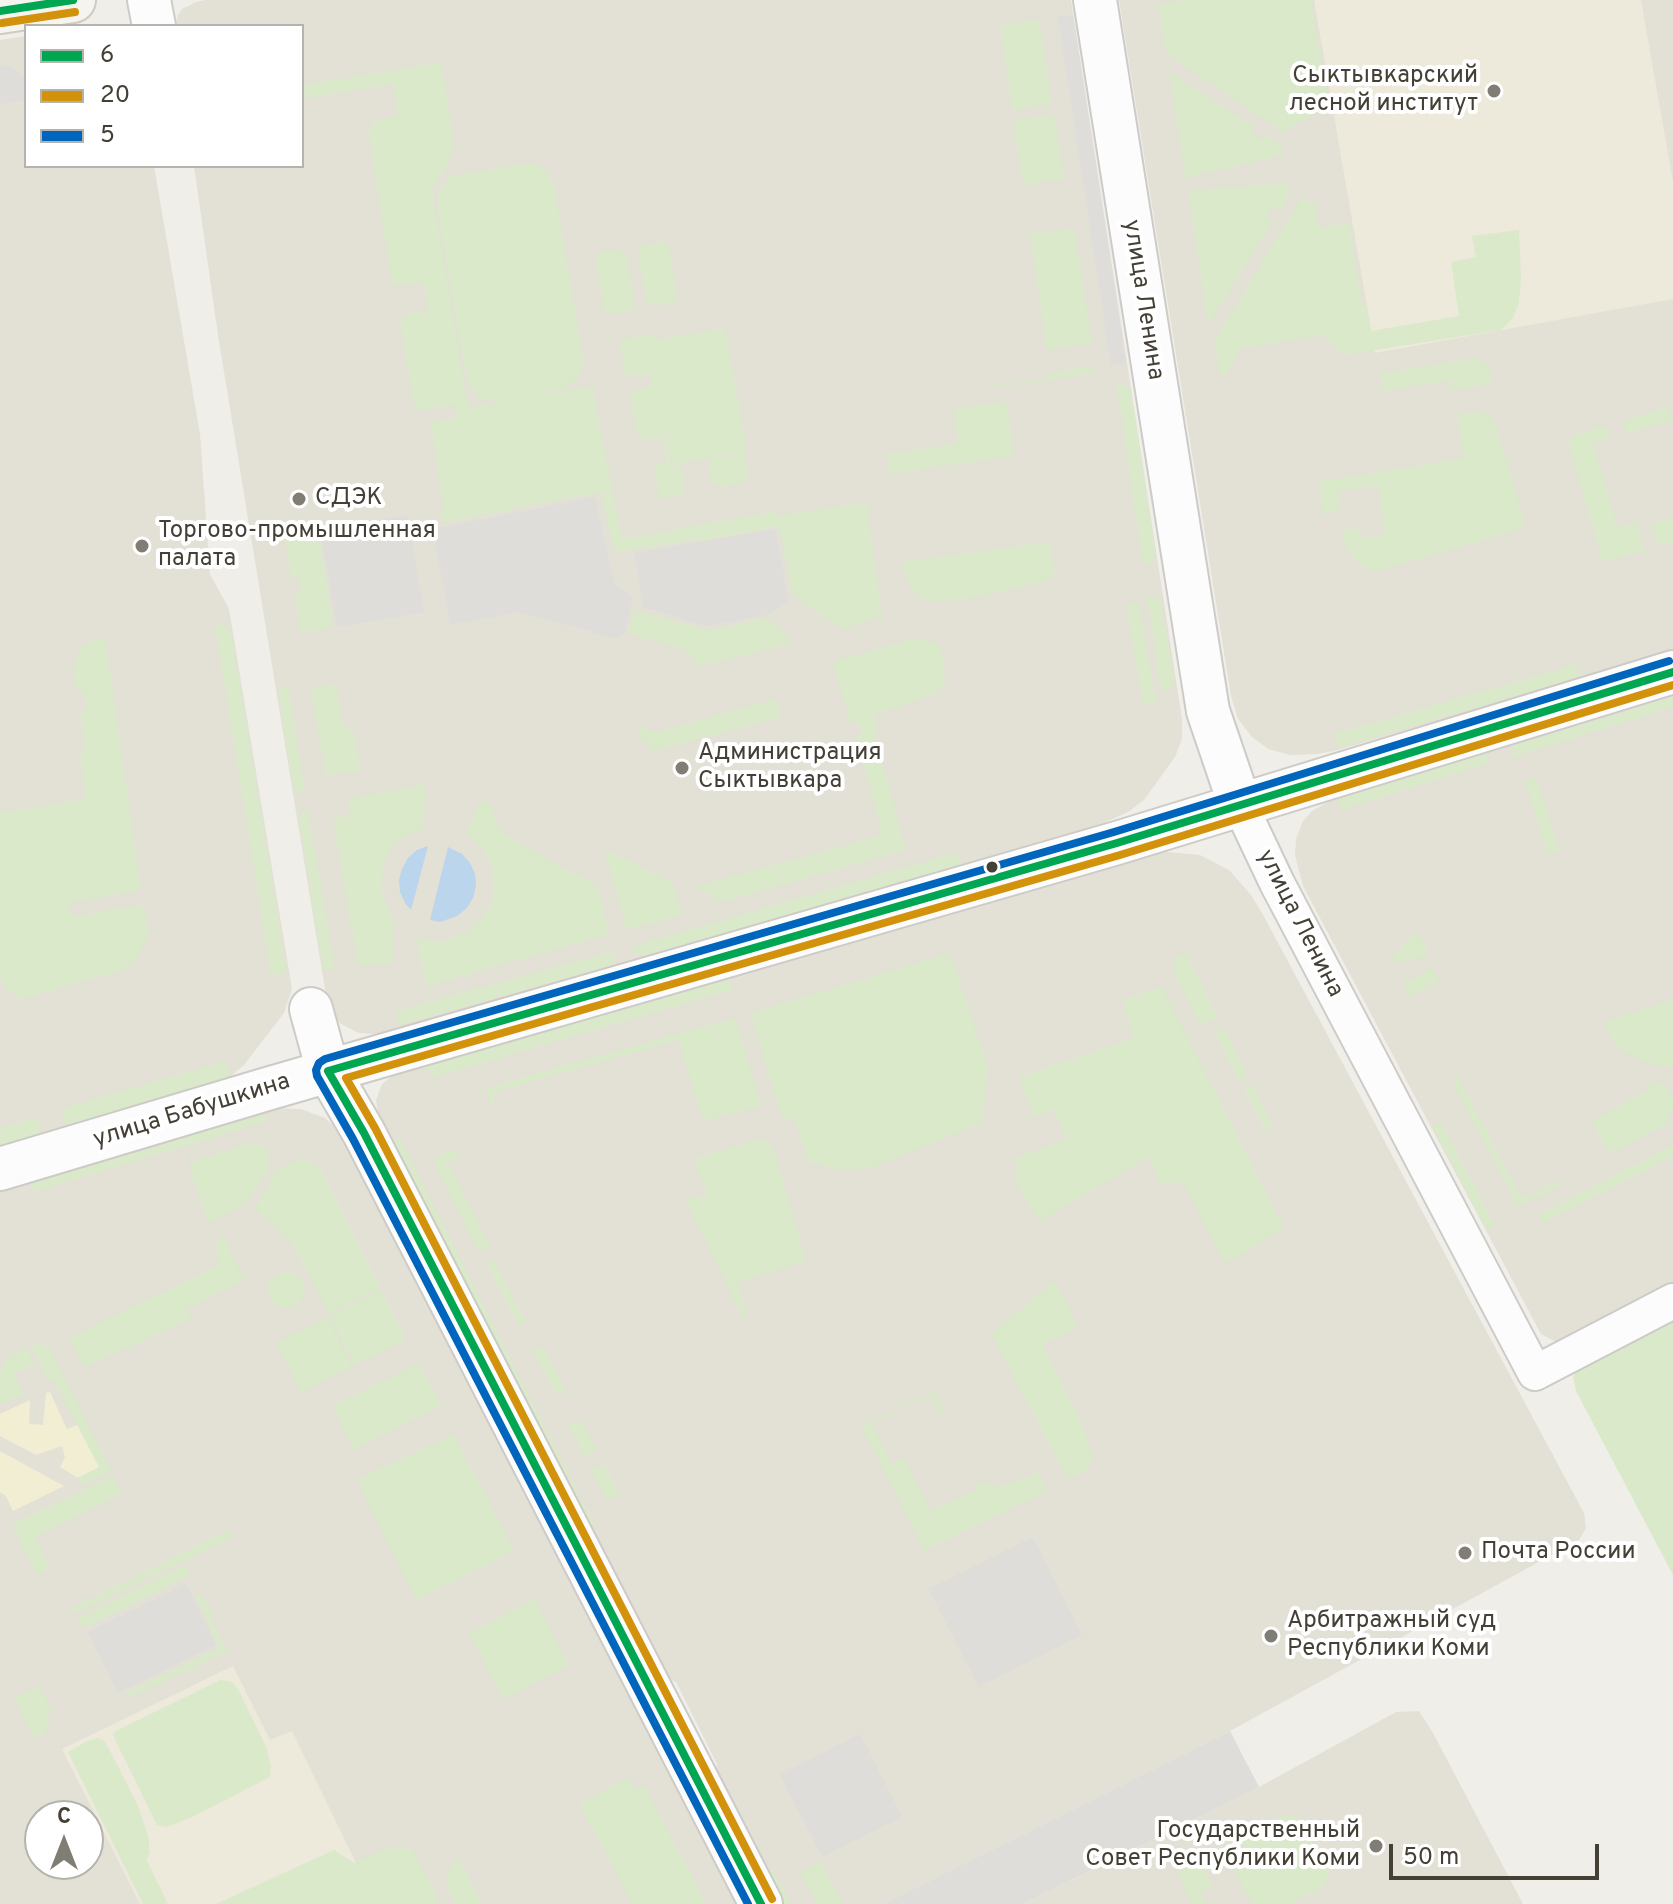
<!DOCTYPE html>
<meta charset="utf-8">
<style>
body{margin:0}
#map{position:relative;width:1673px;height:1904px;overflow:hidden;background:#efeee9;font-family:Overpass,sans-serif}
canvas{display:block}
.legend{position:absolute;left:24px;top:24px;width:280px;height:144px;box-sizing:border-box;background:#fff;border:2px solid #b4b3ae;margin:0;padding:10px 14px;list-style:none;font-size:24px;color:#444035}
.legend li{display:flex;align-items:center;gap:16px;height:40px}
.legend b{width:40px;border:2px solid #b4b3ae}
.north{position:absolute;left:24px;top:1800px;width:80px;height:80px;box-sizing:border-box;background:#fff;border:2px solid #b4b3ae;border-radius:50%;rotate:0deg;font-size:22px;font-weight:700;line-height:32px;text-align:center;color:#444035}
.north::after{content:'';display:block;margin:auto;width:28px;height:36px;background:#807d74;clip-path:polygon(50% 0,100% 100%,50% 72%,0 100%)}
.scale{position:absolute;left:1389px;top:1844px;width:210px;height:36px;box-sizing:border-box;border:4px solid #444035;border-top:0;padding-left:10px;font-size:24px;line-height:28px;white-space:nowrap;color:#444035;-webkit-text-stroke:6px #fff;paint-order:stroke}
</style>
<div id="map">
<canvas width="1673" height="1904"></canvas>
<ul class="legend">
<li><b style="height:10px;background:#00a651"></b>6</li>
<li><b style="height:10px;background:#d3920b"></b>20</li>
<li><b style="height:10px;background:#0065bd"></b>5</li>
</ul>
<div class="north">С</div>
<div class="scale">50 m</div>
</div>
<script>
const context = document.querySelector('canvas').getContext('2d');
context.lineJoin = 'round';
function fillPath(path, color) { context.fillStyle = color; context.fill(path, 'evenodd'); }
const poly = rows => new Path2D(rows.map(r => 'M' + r).join(''));
function stroke(path, color, width, dash) { context.strokeStyle = color; context.lineWidth = width; context.lineCap = dash ? 'butt' : 'round'; context.setLineDash(dash || []); context.stroke(path); }
function drawText(font, color, halo, rows, align = 'center') {
  context.font = font + ' Overpass,sans-serif'; context.lineWidth = 8; context.setLineDash([]); context.textBaseline = 'middle'; context.strokeStyle = halo; context.fillStyle = color; for (const [text, x, y, turn = 0] of rows) {
    context.save(); context.translate(x, y); context.rotate((+turn || 0) * Math.PI / 180); context.textAlign = isNaN(turn) ? turn : align; if (halo) context.strokeText(text, 0, 0); context.fillText(text, 0, 0); context.restore();
  }
}
fillPath(poly([
 [206,0,1071,0,1182,719,1182,739,1175,757,1144,800,1128,812,1088,830,388,1032,374,1034,359,1033,341,1024,334,1016,326,995,218,335,194,166,302,166,302,26,176,26,178,15,182,9,196,2],
 [1119,0,1673,0,1673,651,1338,750,1317,754,1291,755,1268,749,1252,737,1238,719,1231,696],
 [26,36,26,166,154,166,200,434,210,574,229,609,292,989,284,1013,244,1065,230,1077,212,1086,0,1151,0,40],
 [1673,693,1673,1290,1558,1343,1541,1334,1303,886,1295,855,1296,839,1303,821,1312,811,1335,798],
 [1168,852,1200,855,1229,870,1251,895,1262,913,1584,1513,1586,1528,1579,1540,1230,1731,883,1904,777,1904,714,1786,717,1764,676,1682,656,1673,380,1127,376,1100,382,1084,395,1074,418,1065,1143,853],
 [272,1108,301,1109,325,1118,348,1139,739,1904,0,1904,0,1189],
 [40,1816,88,1816,88,1864,40,1864],
 [1419,1711,1433,1733,1523,1904,1023,1904,1259,1787,1396,1712]
]), '#e3e0d6');
fillPath(poly([
 [1314,0,1641,0,1673,182,1673,299,1375,353],
 [233,1666,270,1740,292,1731,376,1904,140,1904,62,1749]
]), '#ede9db');
fillPath(poly([
 [1185,0,1311,0,1329,106,1283,132,1166,53,1158,5],
 [1039,19,1052,104,1012,110,1000,25],
 [441,62,454,140,447,167,433,186,433,198,468,407,500,401,482,398,474,393,469,385,466,376,437,207,437,198,440,189,452,176,529,163,538,165,545,171,551,178,554,187,583,357,583,366,580,374,567,388,509,400,592,386,622,539,776,511,778,516,860,503,867,506,882,617,840,629,792,594,781,533,777,527,716,538,710,549,701,539,620,552,613,546,601,492,442,523,441,519,443,504,431,427,432,422,457,417,455,405,415,411,400,323,403,315,428,310,424,282,397,286,392,281,369,135,371,123,378,120,398,116,394,84,306,98,304,85],
 [1169,71,1254,127,1251,133,1263,140,1266,135,1279,143,1281,145,1282,155,1186,178],
 [1054,114,1064,178,1023,185,1013,120],
 [1286,183,1288,194,1287,197,1280,210,1273,206,1266,217,1273,222,1208,325,1188,191],
 [1301,199,1315,204,1319,228,1349,223,1362,305,1366,304,1371,331,1459,316,1451,262,1476,257,1472,236,1519,230,1521,278,1519,302,1513,318,1501,330,1345,355,1340,354,1323,335,1238,349,1233,366,1227,373,1221,376,1214,341],
 [1074,228,1092,344,1047,350,1030,234],
 [661,242,666,244,669,248,677,297,671,303,656,306,647,302,638,255,641,245],
 [619,249,623,251,626,256,635,305,628,311,613,314,604,309,596,262,598,253],
 [725,328,747,451,673,464,649,341,672,465,681,465,685,488,682,496,663,498,658,494,654,467,656,464,667,462,662,437,644,440,637,435,630,395,633,390,653,386,651,374,632,376,625,374,620,345,625,339,650,334,655,340],
 [1477,358,1488,366,1492,384,1453,390,1451,380,1384,391,1380,373],
 [1091,366,1096,367,1096,370,1094,373,992,388,992,386,1050,377,1050,373],
 [1122,384,1129,388,1131,391,1156,554,1153,561,1143,565,1117,385],
 [1000,402,1007,403,1014,453,1012,456,894,473,889,470,886,454,958,443,953,409],
 [1668,407,1673,420,1627,434,1623,420],
 [1472,412,1486,413,1495,423,1525,524,1518,530,1378,571,1367,569,1355,560,1345,545,1341,531,1356,528,1364,539,1386,535,1377,486,1340,491,1341,504,1337,511,1327,515,1323,514,1318,482,1464,458,1457,414],
 [1606,426,1610,439,1593,444,1617,527,1637,522,1645,551,1608,561,1601,558,1569,444,1573,436],
 [744,453,748,476,745,481,721,487,712,483,707,460],
 [1673,518,1673,542,1658,546,1652,524],
 [318,530,334,628,301,633,294,595,301,594,298,577,291,577,284,536],
 [1050,542,1055,569,1053,577,1046,581,1015,589,959,600,931,602,920,598,908,582,902,562],
 [1147,595,1159,598,1161,601,1175,684,1169,690,1162,689,1160,685],
 [1139,603,1156,702,1143,704,1126,606],
 [635,610,708,630,767,618,777,625,790,641,786,645,699,666,693,661,688,651,628,633,633,611],
 [215,626,224,626,231,632,287,972,271,975],
 [96,637,105,640,107,650,141,888,137,891,72,902,69,906,71,913,75,916,143,905,149,933,137,960,127,969,25,998,17,998,2,983,0,966,0,813,79,800,86,796,80,758,85,743,80,713,87,711,84,691,77,692,73,671,80,648],
 [917,638,926,639,933,644,939,642,945,674,944,684,939,691,931,696,874,714,879,729,874,731,906,850,722,902,695,887,882,835,856,736,862,734,858,722,851,724,834,667,834,661],
 [1577,664,1578,674,1575,679,1338,748,1334,734],
 [288,684,305,793,300,794,293,788,278,692,280,689],
 [336,684,344,730,353,728,361,770,326,776,311,689],
 [1673,697,1673,707,1513,757,1513,747,1515,745],
 [776,699,781,717,651,752,647,743,636,736,640,726,652,731,660,731],
 [1482,754,1486,755,1489,763,1341,810,1338,798],
 [1536,777,1560,851,1548,854,1525,781],
 [426,784,423,829,408,834,395,844,387,856,382,873,382,889,387,907,394,920,393,957,391,963,358,966,333,819,351,815,348,799],
 [482,800,492,806,496,824,503,834,593,884,599,892,610,934,427,986,417,947,419,938,433,941,445,941,464,933,481,921,490,907,494,893,493,871,489,859,486,852,466,833],
 [308,812,335,969,325,970,323,969,298,813],
 [604,848,672,883,682,915,627,930],
 [957,852,961,866,647,956,637,954,631,947],
 [1413,933,1419,935,1426,944,1427,956,1394,963,1392,959],
 [614,951,615,963,611,966,400,1025,396,1011],
 [950,953,988,1068,982,1123,871,1168,844,1170,808,1162,795,1120,782,1116,780,1113,751,1013],
 [1175,954,1187,955,1218,1018,1200,1025,1174,974],
 [1433,968,1439,981,1410,996,1403,983],
 [724,977,730,983,732,990,431,1078,427,1064],
 [1161,986,1284,1228,1229,1262,1223,1260,1186,1186,1178,1181,1165,1185,1161,1183,1148,1157,1040,1221,1031,1208,1015,1176,1015,1158,1066,1139,1055,1110,1033,1117,1019,1077,1134,1038,1123,1000],
 [1673,1000,1673,1065,1665,1068,1645,1062,1624,1051,1611,1041,1605,1021],
 [735,1018,761,1106,703,1121,679,1040,492,1093,495,1104,490,1105,486,1088],
 [1224,1028,1247,1076,1239,1080,1215,1033],
 [225,1061,230,1076,211,1085,66,1128,61,1109],
 [1457,1074,1518,1192,1522,1195,1528,1196,1558,1180,1561,1185,1518,1207,1454,1085],
 [1654,1081,1665,1084,1673,1097,1673,1108,1666,1124,1617,1151,1606,1149,1594,1125,1595,1120,1647,1090,1650,1083],
 [1252,1084,1273,1126,1265,1130,1244,1088],
 [259,1114,266,1115,268,1121,34,1192,31,1183,32,1180],
 [38,1117,40,1133,36,1137,0,1148,0,1128],
 [1441,1121,1495,1226,1488,1228,1485,1228,1432,1126],
 [400,1138,595,1527,585,1527,390,1143],
 [763,1138,773,1146,806,1261,737,1282,748,1319,742,1317,685,1199,687,1196,689,1199,703,1197,707,1192,695,1166,695,1158],
 [251,1143,257,1143,268,1151,269,1169,246,1203,208,1223,188,1163],
 [1673,1145,1673,1156,1543,1223,1538,1215],
 [456,1148,458,1160,447,1163,491,1247,479,1252,435,1166,435,1158],
 [299,1160,315,1163,320,1168,380,1288,329,1314,303,1263,286,1237,266,1220,255,1208,275,1173,285,1165],
 [226,1234,226,1242,244,1280,187,1309,191,1318,84,1368,71,1341,71,1337,219,1265,216,1246,221,1236],
 [489,1260,495,1262,526,1321,519,1326,489,1266],
 '268 1290a18 18 0 1 1 36 0a18 18 0 1 1-36 0Z',
 [1055,1281,1078,1327,1042,1345,1085,1431,1092,1458,1087,1470,1068,1480,992,1335,993,1332],
 [381,1290,406,1340,354,1365,329,1316],
 [1673,1313,1673,1575,1576,1391,1573,1377,1577,1365],
 [327,1317,352,1366,301,1392,276,1343],
 [40,1344,50,1349,111,1470,82,1485,78,1478,98,1467,53,1379,49,1380,31,1345],
 [543,1346,567,1393,555,1393,533,1351],
 [26,1347,35,1364,14,1374,24,1394,0,1405,0,1373,4,1364,10,1356],
 [419,1363,441,1406,354,1450,332,1406],
 [930,1392,936,1393,944,1409,941,1415,930,1394,872,1423,892,1464,904,1458,930,1511,977,1489,974,1482,997,1486,1015,1482,1039,1472,1045,1488,1044,1492,924,1551,863,1430,866,1423],
 [581,1420,597,1450,584,1456,568,1426],
 [453,1434,515,1551,417,1600,357,1480],
 [604,1464,619,1494,607,1500,591,1470],
 [113,1475,122,1494,36,1537,51,1568,37,1575,12,1525],
 [230,1529,234,1536,74,1614,71,1608],
 [184,1565,190,1575,84,1628,81,1625,77,1618],
 [198,1595,204,1597,207,1601,213,1622,228,1651,131,1697,128,1696,128,1692,219,1648,197,1599],
 [535,1599,569,1665,503,1699,469,1633],
 [220,1680,232,1682,239,1691,266,1747,271,1766,270,1777,194,1816,167,1827,157,1825,113,1735,116,1731],
 [40,1686,51,1710,44,1735,33,1738,14,1698],
 [98,1738,105,1741,138,1806,148,1836,150,1853,146,1859,168,1904,143,1904,68,1752,86,1742],
 [629,1777,636,1791,645,1786,706,1904,633,1904,579,1803],
 [1283,1815,1298,1817,1303,1823,1329,1870,1329,1877,1324,1886,1289,1904,1252,1904,1222,1846],
 [397,1847,412,1850,434,1889,439,1904,216,1904,334,1850,354,1863,388,1848],
 [459,1858,481,1904,456,1904,448,1888,446,1879,450,1868],
 [1198,1858,1213,1886,1201,1892,1207,1904,1193,1904,1176,1869],
 [820,1862,842,1904,818,1904,801,1872],
 [771,1867,791,1904,778,1904,766,1879,768,1870]
]), '#dae9ca');
fillPath(poly([
 [50,1392,67,1429,77,1425,99,1467,78,1478,60,1467,65,1457,62,1446,36,1455,0,1436,0,1414,30,1400,29,1424,43,1425,46,1393],
 [0,1451,64,1486,13,1511,6,1496,0,1492]
]), '#f2eed4');
fillPath(poly([
 [1073,15,1126,363,1111,365,1058,17],
 [4,65,26,76,26,100,0,104,0,66],
 [595,497,614,584,633,596,625,633,615,638,517,612,450,625,433,529],
 [407,515,424,612,337,627,320,530],
 [775,529,789,601,766,615,708,626,643,607,634,553],
 [1033,1537,1082,1635,979,1687,929,1589],
 [186,1584,216,1645,118,1693,88,1632],
 [1230,1731,1259,1787,1023,1904,883,1904],
 [860,1734,902,1817,822,1857,780,1775]
]), '#deddd9');
fillPath(poly([
 [428,846,411,910,405,903,400,892,399,880,402,869,408,858,417,850],
 [448,847,462,854,470,863,475,874,476,886,473,898,467,908,457,916,440,922,430,920]
]), '#bad5ec');
const minor = poly([
 [1240,805,1277,883,1535,1373,1673,1301]
]);
const tertiary = poly([
 [149,0,154,26],
 [1095,0,1208,711,1240,805],
 [311,1009,328,1071,364,1133,761,1904],
 [0,1169,267,1089,1117,843,1673,672]
]);
const secondary = poly([
 [0,11,73,0]
]);
stroke(minor, '#cdcbc7', 38);
stroke(tertiary, '#cdcbc7', 46);
stroke(secondary, '#cecbc0', 48);
stroke(minor, '#fdfcfc', 34);
stroke(tertiary, '#fdfcfc', 42);
stroke(secondary, '#f6f4ee', 44);
stroke(poly([
 [0,11,73,0],
 [761,1904,364,1133,328,1071,1117,843,1673,672]
]), '#00a651', 8);
stroke(poly([
 [2,23,75,12],
 [772,1899,375,1128,346,1078,1120,855,1673,685]
]), '#d3920b', 8);
stroke(poly([
 [748,1904,353,1139,317,1076,316,1070,319,1063,325,1059,1114,832,1669,661]
]), '#0065bd', 8);
for (const [x, y, r, color] of [
 [1494,91,8,"#807d74"],
 [299,499,8,"#807d74"],
 [142,546,8,"#807d74"],
 [682,768,8,"#807d74"],
 [992,867,7,"#444035"],
 [1465,1553,8,"#807d74"],
 [1271,1636,8,"#807d74"],
 [1376,1846,8,"#807d74"]
]) { const dot = new Path2D(); dot.arc(x, y, r, 0, 2 * Math.PI); context.fillStyle = color; context.fill(dot); stroke(dot, '#fff', 3); }
drawText('24px', '#444035', '#fff', [
 ["Сыктывкарский",1478,77,"right"],
 ["лесной институт",1478,105,"right"],
 ["СДЭК",315,499],
 ["Торгово-промышленная",158,532],
 ["палата",158,560],
 ["Администрация",698,754],
 ["Сыктывкара",698,782],
 ["Почта России",1481,1553],
 ["Арбитражный суд",1287,1622],
 ["Республики Коми",1287,1650],
 ["Государственный",1360,1832,"right"],
 ["Совет Республики Коми",1360,1860,"right"]
], 'left');
drawText('24px', '#444035', '#fff', [
 ["улица Ленина",1142,300,81],
 ["улица Ленина",1299,924,63],
 ["улица Бабушкина",192,1112,-17]
]);
</script>
